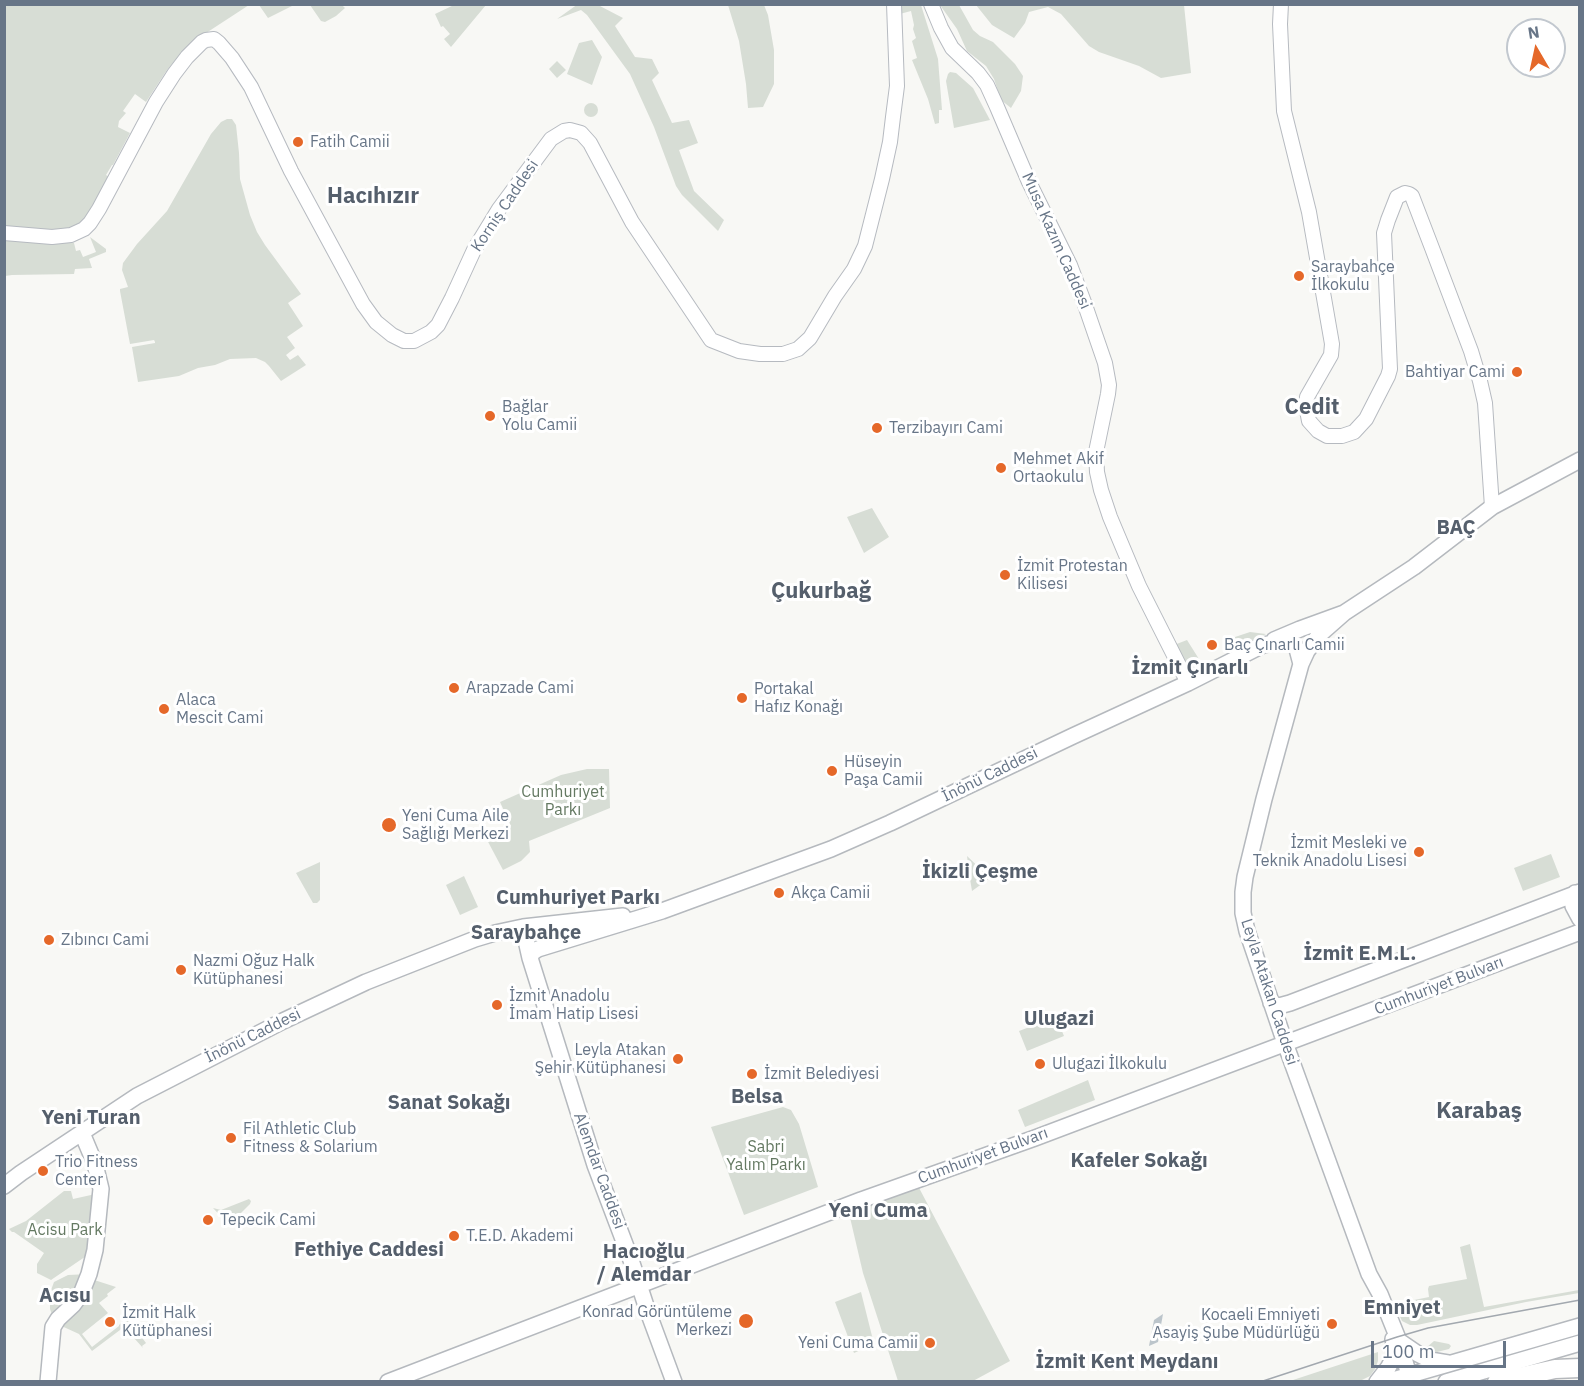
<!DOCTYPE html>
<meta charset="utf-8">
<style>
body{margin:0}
#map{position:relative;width:1584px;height:1386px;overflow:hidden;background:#f8f8f5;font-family:"IBM Plex Sans",sans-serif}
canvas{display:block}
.frame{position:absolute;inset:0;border:6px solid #677587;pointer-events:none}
.north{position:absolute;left:1506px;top:18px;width:60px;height:60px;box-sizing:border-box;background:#fff;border:2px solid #c2c8cf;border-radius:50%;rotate:351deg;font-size:16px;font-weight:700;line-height:24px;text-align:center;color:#677587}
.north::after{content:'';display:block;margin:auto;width:21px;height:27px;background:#e56829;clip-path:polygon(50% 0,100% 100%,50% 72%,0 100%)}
.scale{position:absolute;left:1371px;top:1341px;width:135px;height:27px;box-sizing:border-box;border:3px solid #677587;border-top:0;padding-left:8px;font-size:18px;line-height:21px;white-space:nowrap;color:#677587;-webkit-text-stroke:4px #fff;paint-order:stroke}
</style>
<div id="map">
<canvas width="1584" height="1386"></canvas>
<div class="frame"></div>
<div class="north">N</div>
<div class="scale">100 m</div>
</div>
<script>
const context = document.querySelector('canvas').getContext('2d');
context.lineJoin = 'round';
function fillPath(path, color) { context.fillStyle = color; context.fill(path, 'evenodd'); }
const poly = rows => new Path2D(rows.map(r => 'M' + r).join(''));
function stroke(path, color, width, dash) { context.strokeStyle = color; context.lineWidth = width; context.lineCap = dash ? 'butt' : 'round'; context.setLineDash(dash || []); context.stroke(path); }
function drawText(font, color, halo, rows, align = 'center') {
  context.font = font + ' "IBM Plex Sans",sans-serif'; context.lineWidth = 6; context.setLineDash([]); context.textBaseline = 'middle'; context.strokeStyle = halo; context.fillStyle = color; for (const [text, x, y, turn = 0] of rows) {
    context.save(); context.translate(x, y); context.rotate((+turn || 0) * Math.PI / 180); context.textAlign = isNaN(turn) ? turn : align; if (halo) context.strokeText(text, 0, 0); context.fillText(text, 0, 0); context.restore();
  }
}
fillPath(poly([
 [578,4,598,5,623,18,615,26,635,57,652,59,659,73,652,80,672,123,689,120,698,143,679,150,694,191,724,220,718,231,682,195,676,186,654,127,630,74,587,15,581,10,557,19],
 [4,5,249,5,200,37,177,58,167,70,146,102,135,94,123,111,126,113,119,121,118,127,130,133,113,165,112,165,106,175,109,177,84,220,76,227,65,230,51,231,5,226],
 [259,5,294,5,268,18],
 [310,5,342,5,345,8,336,16,325,22,321,21],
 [454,5,486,5,451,47,444,39,450,34,443,26,441,27,435,14],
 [728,5,764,5,768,15,774,50,774,84,763,107,748,108,746,84,739,41],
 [897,5,921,5,938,59,942,110,939,110,939,123,935,124,928,99,912,60,917,58,912,41,916,38,913,29,914,25,911,11,896,15],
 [940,5,959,5,973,30,980,36,993,42,1015,64,1023,76,1021,91,1011,108,1001,100,994,79,986,66,967,51,957,29],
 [976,5,1184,5,1191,73,1161,78,1139,66,1099,52,1089,46,1061,14,1048,7,1029,12,1025,23,1014,38,992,25],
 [592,40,602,57,592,85,567,74,579,43],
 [557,61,566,70,557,78,549,69],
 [950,72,956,73,973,88,990,120,954,128,946,81,948,74],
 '584 110a7 7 0 1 1 14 0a7 7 0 1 1-14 0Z',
 [227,119,232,119,236,125,239,153,240,179,250,215,257,232,265,245,301,294,288,303,303,326,287,337,295,348,286,355,290,360,298,355,306,365,281,381,269,366,265,362,256,358,230,359,215,365,198,368,179,376,138,382,132,347,155,343,155,342,154,340,130,344,120,291,120,289,128,287,122,270,123,263,137,244,167,211,211,134,221,122],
 [90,237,106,249,106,252,89,259,92,268,75,269,74,274,12,275,5,276,4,240,74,243,76,251,80,250,83,257,96,252],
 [872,508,889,537,864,553,847,517],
 [1250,632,1266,634,1236,649,1234,643,1235,637],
 [1187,640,1204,667,1189,674,1174,645],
 [587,769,609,769,610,808,529,841,530,852,521,861,503,870,486,838,511,826,500,802,561,775],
 [1551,854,1560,877,1523,891,1514,868],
 [967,856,990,878,972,891,970,879],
 [320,862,320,900,317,903,313,903,296,873],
 [464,876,478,907,460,915,446,885],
 [1056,1017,1064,1036,1027,1051,1019,1031],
 [1088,1080,1095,1100,1025,1127,1018,1110],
 [783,1107,791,1110,799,1124,818,1187,744,1215,711,1127],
 [917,1184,1010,1361,973,1381,898,1381,863,1273,848,1209],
 [101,1189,95,1250,51,1280,37,1273,37,1264,44,1253,14,1232,12,1232,9,1229,26,1221,64,1191,71,1191,73,1199,91,1195],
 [249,1199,251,1201,250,1204,229,1225,213,1208,221,1210],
 [1470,1244,1484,1307,1579,1290,1579,1293,1526,1302,1417,1325,1410,1325,1402,1321,1394,1304,1429,1297,1428,1289,1429,1286,1467,1279,1460,1247],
 [89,1274,88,1278,116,1287,107,1294,108,1296,99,1303,108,1313,82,1334,92,1347,119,1326,119,1325,126,1318,141,1334,140,1335,146,1343,142,1346,143,1348,124,1327,92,1351,79,1334,55,1323,50,1309,50,1293,54,1282,68,1275],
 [861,1292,874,1344,854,1353,835,1302],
 [1434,1341,1449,1344,1451,1346,1449,1349,1437,1352,1426,1348],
 [1378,1352,1378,1361,1375,1369,1370,1376,1360,1381,1290,1381]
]), '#d7ddd5');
fillPath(poly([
 [1163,1314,1158,1342,1149,1346,1154,1320]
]), '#bcc5cb');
const secondary = poly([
 [931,4,941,28,952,48,978,73,987,85,997,107,1029,182,1070,265,1084,302,1105,363,1109,385,1108,394,1096,452,1097,472,1101,490,1110,517,1139,586,1188,683],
 [1281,4,1280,24,1284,111,1309,212,1332,344,1331,355,1307,397,1306,405,1309,421,1318,431,1327,436,1342,436,1354,432,1366,419,1388,376,1390,369,1384,233,1388,220,1397,197,1405,193,1409,194,1412,196,1432,248,1471,351,1480,381,1485,403,1492,507],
 [4,233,52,237,71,235,84,229,90,223,99,209,156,102,174,74,187,57,202,42,206,40,214,39,219,43,232,58,251,87,291,171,363,304,376,322,392,335,404,341,414,341,431,332,438,325,452,298,474,250,499,209,551,139,564,131,570,130,581,133,590,143,632,222,711,340,739,351,760,354,783,354,798,349,810,338,835,296,854,269,865,246,882,179,890,142,893,117,897,86,894,4]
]);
const primary = poly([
 [1344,613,1319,635,1307,651,1301,664,1264,799,1245,877,1243,892,1243,913,1247,931,1285,1043,1369,1274,1380,1294,1399,1341,1409,1375],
 [1274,640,1300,629,1344,613,1414,567,1492,507,1580,460],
 [1575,893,1573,906,1580,919],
 [523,927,530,958,595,1165,631,1260,647,1309,674,1382],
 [530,958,533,952,538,949,662,911,831,849,890,823,1073,736,1188,683,1263,645,1285,641,1292,643,1297,649,1301,664],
 [1271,1003,1279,1006,1290,1003,1580,892],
 [4,1186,21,1173,137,1096,283,1021,366,982,475,939,495,933,523,927,623,916],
 [1399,1341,1418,1354,1430,1360,1448,1363],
 [48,1382,53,1327,58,1319,73,1305,81,1294,89,1274,95,1250,101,1189,95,1164,82,1133],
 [388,1382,861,1200,1035,1138,1580,932],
 [1377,1382,1388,1368,1394,1357,1395,1349,1393,1339],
 [1386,1382,1580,1326],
 [1446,1382,1580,1343]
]);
const highway = poly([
 [1497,1382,1555,1369,1580,1368]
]);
stroke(secondary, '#b6bac0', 16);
stroke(primary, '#b5b9be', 18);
stroke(highway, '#b5b8bc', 21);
stroke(secondary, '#fff', 14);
stroke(primary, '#fff', 15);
stroke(highway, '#fff', 18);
stroke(poly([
 [1260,1382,1397,1337,1428,1328,1580,1300]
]), '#a2a8af', 1.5);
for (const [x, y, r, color] of [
 [298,142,6,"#e56829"],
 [1299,276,6,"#e56829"],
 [1517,372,6,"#e56829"],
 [490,416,6,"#e56829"],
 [877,428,6,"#e56829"],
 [1001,468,6,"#e56829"],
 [1005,575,6,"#e56829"],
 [1212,645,6,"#e56829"],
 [454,688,6,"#e56829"],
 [742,698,6,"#e56829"],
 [164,709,6,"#e56829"],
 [832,771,6,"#e56829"],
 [389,825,8,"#e56829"],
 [1419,852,6,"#e56829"],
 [779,893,6,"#e56829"],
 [49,940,6,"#e56829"],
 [181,970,6,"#e56829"],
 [497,1005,6,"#e56829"],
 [678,1059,6,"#e56829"],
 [1040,1064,6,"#e56829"],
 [752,1074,6,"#e56829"],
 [231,1138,6,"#e56829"],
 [43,1171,6,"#e56829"],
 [208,1220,6,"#e56829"],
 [454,1236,6,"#e56829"],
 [746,1321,8,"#e56829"],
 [110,1322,6,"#e56829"],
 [1332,1324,6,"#e56829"],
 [930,1343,6,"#e56829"]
]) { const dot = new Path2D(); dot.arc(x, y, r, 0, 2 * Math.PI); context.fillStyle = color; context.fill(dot); stroke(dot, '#fff', 2); }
drawText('16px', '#677587', '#fff', [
 ["Fatih Camii",310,142],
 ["Saraybahçe",1311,267],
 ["İlkokulu",1311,285],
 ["Bahtiyar Cami",1505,372,"right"],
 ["Bağlar",502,407],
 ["Yolu Camii",502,425],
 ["Terzibayırı Cami",889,428],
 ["Mehmet Akif",1013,459],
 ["Ortaokulu",1013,477],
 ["İzmit Protestan",1017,566],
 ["Kilisesi",1017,584],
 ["Baç Çınarlı Camii",1224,645],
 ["Arapzade Cami",466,688],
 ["Portakal",754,689],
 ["Hafız Konağı",754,707],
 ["Alaca",176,700],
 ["Mescit Cami",176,718],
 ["Hüseyin",844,762],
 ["Paşa Camii",844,780],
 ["Yeni Cuma Aile",402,816],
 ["Sağlığı Merkezi",402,834],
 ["İzmit Mesleki ve",1407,843,"right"],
 ["Teknik Anadolu Lisesi",1407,861,"right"],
 ["Akça Camii",791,893],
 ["Zıbıncı Cami",61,940],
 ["Nazmi Oğuz Halk",193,961],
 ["Kütüphanesi",193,979],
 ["İzmit Anadolu",509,996],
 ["İmam Hatip Lisesi",509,1014],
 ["Leyla Atakan",666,1050,"right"],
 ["Şehir Kütüphanesi",666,1068,"right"],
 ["Ulugazi İlkokulu",1052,1064],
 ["İzmit Belediyesi",764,1074],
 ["Fil Athletic Club",243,1129],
 ["Fitness & Solarium",243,1147],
 ["Trio Fitness",55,1162],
 ["Center",55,1180],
 ["Tepecik Cami",220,1220],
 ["T.E.D. Akademi",466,1236],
 ["Konrad Görüntüleme",732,1312,"right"],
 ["Merkezi",732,1330,"right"],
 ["İzmit Halk",122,1313],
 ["Kütüphanesi",122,1331],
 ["Kocaeli Emniyeti",1320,1315,"right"],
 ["Asayiş Şube Müdürlüğü",1320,1333,"right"],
 ["Yeni Cuma Camii",918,1343,"right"]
], 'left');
drawText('16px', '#677587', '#fff', [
 ["Korniş Caddesi",505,206,-56],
 ["Musa Kazım Caddesi",1056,241,66],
 ["İnönü Caddesi",990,775,-26],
 ["Cumhuriyet Bulvarı",1439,986,-21],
 ["Leyla Atakan Caddesi",1269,992,72],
 ["İnönü Caddesi",253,1036,-26],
 ["Cumhuriyet Bulvarı",983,1156,-20],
 ["Alemdar Caddesi",599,1171,70]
]);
drawText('16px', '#647962', '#fff', [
 ["Cumhuriyet",563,792],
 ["Parkı",563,810],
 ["Sabri",766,1147],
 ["Yalım Parkı",766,1165],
 ["Acisu Park",65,1230]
]);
drawText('bold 20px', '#555f6c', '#fff', [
 ["BAÇ",1456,528],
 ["İzmit Çınarlı",1190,668],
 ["İkizli Çeşme",980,872],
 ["Cumhuriyet Parkı",578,898],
 ["Saraybahçe",526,933],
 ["İzmit E.M.L.",1360,954],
 ["Ulugazi",1059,1019],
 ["Belsa",757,1097],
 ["Sanat Sokağı",449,1103],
 ["Yeni Turan",91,1118],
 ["Kafeler Sokağı",1139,1161],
 ["Yeni Cuma",878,1211],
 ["Fethiye Caddesi",369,1250],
 ["Hacıoğlu",644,1252],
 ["/ Alemdar",644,1275],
 ["Acısu",65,1296],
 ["Emniyet",1402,1308],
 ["İzmit Kent Meydanı",1127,1362]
]);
drawText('bold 22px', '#555f6c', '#fff', [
 ["Hacıhızır",373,197],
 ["Cedit",1312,408],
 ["Çukurbağ",821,592],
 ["Karabaş",1479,1112]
]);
</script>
